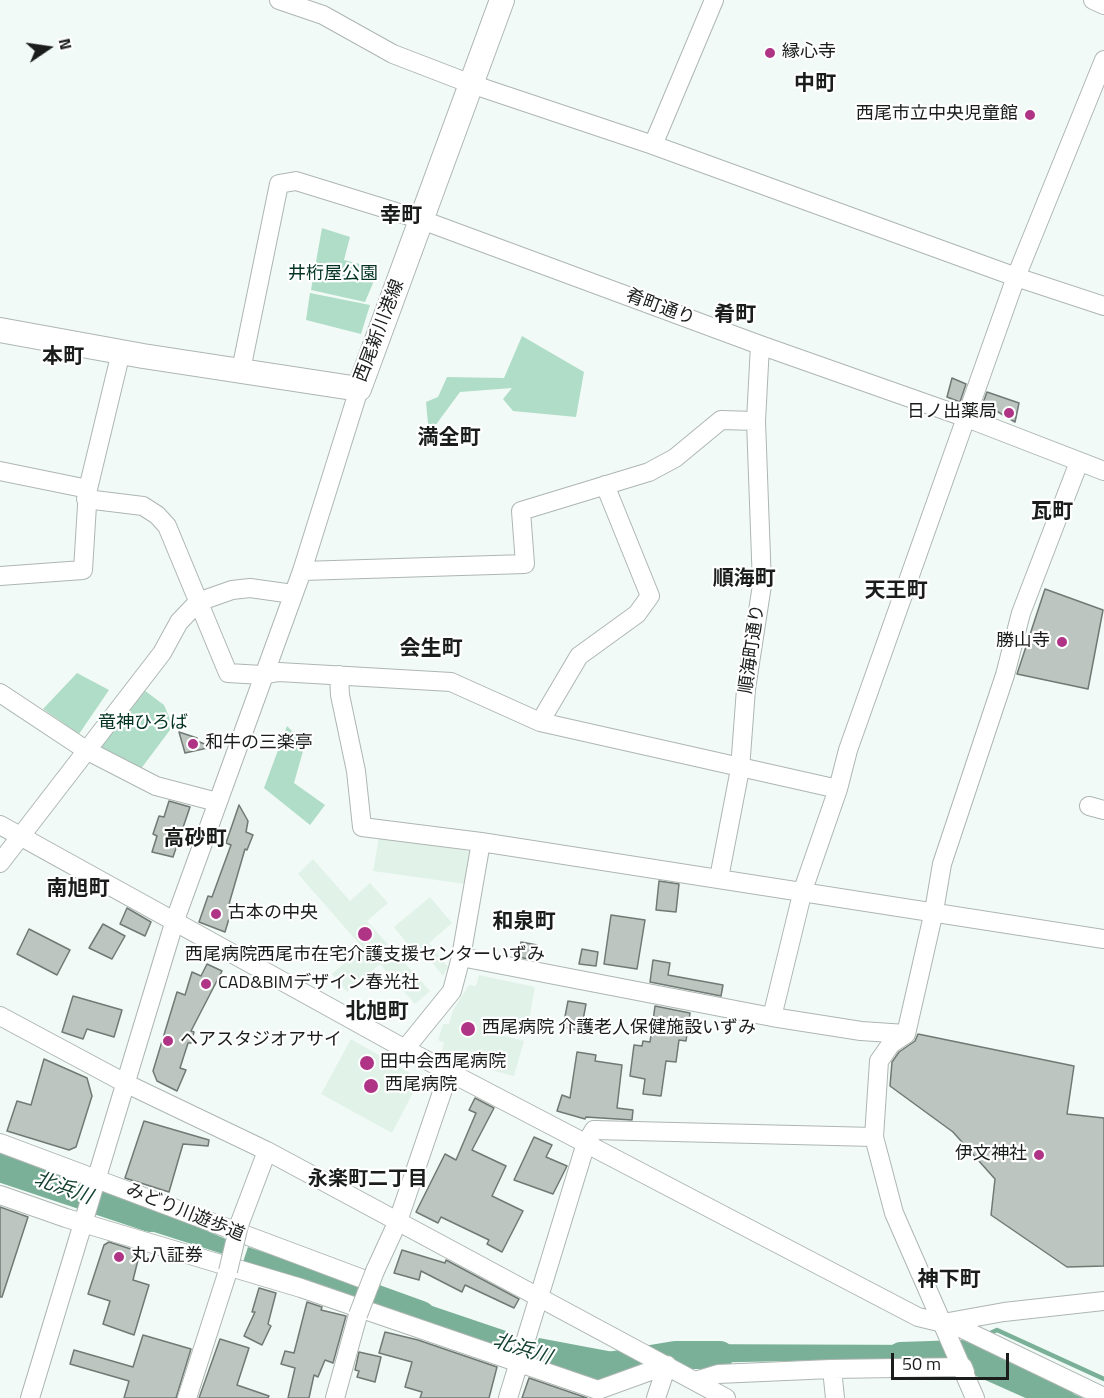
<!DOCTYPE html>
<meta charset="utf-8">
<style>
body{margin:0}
#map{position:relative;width:1104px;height:1398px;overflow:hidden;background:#f1faf6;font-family:"Titillium Web",sans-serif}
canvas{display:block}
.north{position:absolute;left:18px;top:18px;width:60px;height:60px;-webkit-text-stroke:4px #fff;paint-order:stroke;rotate:77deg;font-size:16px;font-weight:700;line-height:24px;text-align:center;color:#1a1d1b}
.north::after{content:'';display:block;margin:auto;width:21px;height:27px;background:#1a1d1b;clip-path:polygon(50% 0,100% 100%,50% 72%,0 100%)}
.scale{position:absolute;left:891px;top:1353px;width:118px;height:27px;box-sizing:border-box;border:3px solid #1a1d1b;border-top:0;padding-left:8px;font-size:18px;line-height:21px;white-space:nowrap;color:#1a1d1b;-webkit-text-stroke:4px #fff;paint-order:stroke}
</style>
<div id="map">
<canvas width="1104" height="1398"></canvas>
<div class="north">N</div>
<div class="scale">50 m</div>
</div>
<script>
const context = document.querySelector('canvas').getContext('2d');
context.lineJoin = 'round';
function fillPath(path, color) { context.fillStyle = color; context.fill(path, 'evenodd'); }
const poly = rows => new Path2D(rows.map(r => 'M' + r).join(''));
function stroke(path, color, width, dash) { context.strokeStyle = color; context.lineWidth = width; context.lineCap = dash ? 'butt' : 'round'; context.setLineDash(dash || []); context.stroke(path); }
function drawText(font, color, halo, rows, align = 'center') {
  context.font = font + ' "Titillium Web","Noto Sans JP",sans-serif'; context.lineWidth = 4.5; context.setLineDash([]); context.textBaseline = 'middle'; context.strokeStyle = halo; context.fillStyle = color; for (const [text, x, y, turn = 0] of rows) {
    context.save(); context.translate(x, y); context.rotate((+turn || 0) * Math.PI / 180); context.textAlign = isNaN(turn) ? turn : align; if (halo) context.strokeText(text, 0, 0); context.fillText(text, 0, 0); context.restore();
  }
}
fillPath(poly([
 [379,837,470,851,465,884,373,871],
 [313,859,350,901,370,883,388,903,367,921,430,991,415,1004,380,964,347,992,332,974,362,947,298,874],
 [430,897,452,923,429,943,448,967,443,976,419,946,413,951,394,927],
 [479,975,535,987,528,1025,498,1018,493,1033,524,1041,514,1076,487,1069,488,1062,442,1051,444,1043,438,1040,443,1024,449,1024,453,1010,469,985,476,986],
 [351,1039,420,1079,392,1133,321,1094]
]), '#e1f2e9');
fillPath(poly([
 [322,228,350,237,344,260,379,269,365,302,311,290],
 [310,293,370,305,361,334,306,320],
 [522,336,584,372,576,417,513,411,503,399,512,388,460,392,429,434,426,402,438,397,447,377,504,378],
 [77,673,109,690,79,734,43,709],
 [140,687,164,705,173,726,140,770,95,748],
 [287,726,305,744,294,783,325,805,310,825,264,788]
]), '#b0ddc7');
fillPath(poly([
 [0,1153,67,1173,64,1199,0,1181],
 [117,1192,228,1240,226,1255,110,1218],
 [248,1247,366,1286,361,1297,243,1262],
 [388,1291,512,1333,508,1352,381,1309],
 [539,1338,624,1354,645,1370,593,1378,530,1359],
 [667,1344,935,1345,940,1358,692,1363],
 [969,1346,1083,1398,1047,1398,967,1362]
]), '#7ab098');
stroke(poly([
 [986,1335,997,1330,1104,1379],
 [933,1356,951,1349]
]), '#7ab098', 4.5);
stroke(poly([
 [0,1168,150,1218],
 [338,1285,421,1315],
 [901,1356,961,1354,1060,1398],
 [596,1368,675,1355,720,1355]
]), '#7ab098', 28);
const building = poly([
 [952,378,966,384,960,402,947,397,952,378],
 [987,392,1019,403,1015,422,983,403,987,392],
 [1045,589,1103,610,1088,689,1017,674,1045,589],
 [179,732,197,738,197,741,212,747,185,753,179,732],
 [169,801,190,807,173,857,152,852,157,836,153,834,159,816,164,817,169,801],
 [239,805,248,821,246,832,253,835,247,850,245,849,229,904,233,905,225,932,199,922,208,896,212,897,231,845,226,843,239,805],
 [659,881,679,884,676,912,656,910,659,881],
 [127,908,151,922,145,936,120,924,127,908],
 [611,915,645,920,637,969,604,964,611,915],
 [103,924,125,936,112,959,89,948,103,924],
 [29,929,70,950,57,975,17,954,29,929],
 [521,942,537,945,535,960,518,957,521,942],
 [582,949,598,952,596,966,579,964,582,949],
 [653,960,670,963,668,975,723,985,721,996,650,982,653,960],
 [207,964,222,971,191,1031,194,1032,191,1043,188,1043,180,1068,186,1070,177,1091,157,1081,153,1071,177,992,185,995,192,972,201,976,207,964],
 [73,996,122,1010,114,1037,87,1029,83,1039,62,1032,73,996],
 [568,1001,586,1004,581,1031,563,1027,568,1001],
 [655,1006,690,1013,686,1041,679,1040,676,1062,666,1061,661,1096,643,1094,645,1079,630,1076,634,1045,642,1046,643,1041,650,1042,655,1006],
 [918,1034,1074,1066,1067,1114,1104,1118,1104,1266,1067,1267,991,1215,995,1179,953,1132,890,1086,892,1062,899,1052,915,1041,918,1034],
 [577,1052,596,1055,595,1061,622,1065,617,1108,633,1110,632,1120,586,1117,585,1119,557,1111,562,1095,570,1098,577,1052],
 [44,1059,87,1078,92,1096,76,1147,69,1150,7,1131,17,1101,31,1105,44,1059],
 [475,1098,494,1108,472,1150,506,1166,492,1196,523,1211,502,1252,487,1244,489,1240,441,1217,438,1223,416,1212,445,1154,456,1160,476,1113,469,1110,475,1098],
 [144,1121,209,1140,208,1146,183,1144,169,1192,125,1178,144,1121],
 [534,1137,552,1145,546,1157,567,1166,553,1194,514,1180,534,1137],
 [0,1207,28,1217,2,1297,0,1297,0,1207],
 [109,1242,140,1252,133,1280,149,1285,134,1335,103,1324,110,1301,88,1294,104,1245,109,1242],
 [402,1250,445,1263,446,1260,519,1299,514,1308,465,1285,462,1292,421,1271,419,1280,394,1273,402,1250],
 [259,1288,276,1293,268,1324,271,1326,262,1345,244,1336,255,1312,252,1312,259,1288],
 [307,1302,322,1307,321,1310,346,1316,333,1363,325,1360,318,1377,314,1375,309,1398,288,1398,295,1368,281,1364,285,1351,294,1353,307,1302],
 [385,1332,418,1340,497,1367,489,1398,420,1398,422,1392,405,1387,412,1362,379,1353,385,1332],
 [143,1335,191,1349,176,1398,124,1398,129,1381,70,1364,74,1350,133,1367,143,1335],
 [220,1339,249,1348,237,1385,269,1396,268,1398,199,1398,220,1339],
 [359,1352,381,1357,375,1382,357,1377,359,1371,355,1370,359,1352],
 [529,1378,587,1398,522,1398,529,1378]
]);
fillPath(building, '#bcc5c0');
stroke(building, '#717975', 1.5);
const minor = poly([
 [279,0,323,15,393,54,471,84,653,145,1016,277,1104,306],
 [1093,0,1104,5],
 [653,145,714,0],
 [241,370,279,184,296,181,422,220,760,345,967,418,1104,471],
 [0,471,88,489],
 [86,499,143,506,157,515,167,526,228,673,262,675,279,672,451,682,540,722,838,789],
 [302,571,525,564,521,511,649,472,675,458,721,420,756,421],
 [0,576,83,570,88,489,121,352],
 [339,675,340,695,356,771,362,827,481,842,1104,939],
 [0,693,86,750,156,786,217,802],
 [540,722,579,656,637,614,650,596,605,485],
 [1089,806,1104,810],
 [0,825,405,1049,918,1317,943,1323,1004,1312,1104,1301],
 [0,863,162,653,179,622,198,602,232,590,250,588,293,594],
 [719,878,740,769,746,689,762,585,756,421,760,345],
 [461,957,481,842],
 [0,1016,125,1083,267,1151,726,1398],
 [772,1017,803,890,838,789,848,750,1016,277,1104,60],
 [405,1049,452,991,461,957,772,1017,861,1031,906,1034],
 [0,1143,371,1282],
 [0,1195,66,1218,301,1288,598,1390,667,1365],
 [239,1225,267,1151],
 [375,1271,398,1221,449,1072],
 [948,1322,1104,1397],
 [832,1369,835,1398],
 [695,1381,718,1374,831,1369,963,1367,965,1372],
 [30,1398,175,920,302,571,359,389],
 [187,1398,228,1271],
 [335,1398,358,1315],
 [508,1398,586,1143,594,1130,874,1137],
 [656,1398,667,1365],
 [975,1398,894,1213,874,1137,879,1061,891,1044,906,1034,934,911,942,864,1005,675,1021,613,1079,462]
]);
const major = poly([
 [0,330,143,356,359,389,502,0]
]);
stroke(minor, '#aeb6b2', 20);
stroke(major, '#aeb6b2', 26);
stroke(minor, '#fff', 18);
stroke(major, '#fff', 24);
const minorBridge = poly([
 [228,1271,239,1225],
 [358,1315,375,1271]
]);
stroke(minorBridge, '#aeb6b2', 20, []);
stroke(minorBridge, '#fff', 18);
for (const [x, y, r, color] of [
 [770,53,6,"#b03486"],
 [1030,115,6,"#b03486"],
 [1009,413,6,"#b03486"],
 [1062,642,6,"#b03486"],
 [193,744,6,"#b03486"],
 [216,914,6,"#b03486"],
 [365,934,8,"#b03486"],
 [206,984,6,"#b03486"],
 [468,1029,8,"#b03486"],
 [168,1041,6,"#b03486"],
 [367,1063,8,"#b03486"],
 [371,1086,8,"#b03486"],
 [1039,1155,6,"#b03486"],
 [119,1257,6,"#b03486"]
]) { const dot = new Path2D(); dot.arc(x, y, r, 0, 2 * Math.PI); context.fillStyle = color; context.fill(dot); stroke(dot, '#fff', 2); }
drawText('18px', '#1a1d1b', '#fff', [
 ["縁心寺",782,53],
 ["西尾市立中央児童館",1018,115,"right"],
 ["日ノ出薬局",997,413,"right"],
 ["勝山寺",1050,642,"right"],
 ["和牛の三楽亭",205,744],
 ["古本の中央",228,914],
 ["西尾病院西尾市在宅介護支援センターいずみ",365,956,"center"],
 ["CAD&BIMデザイン春光社",218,984],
 ["西尾病院 介護老人保健施設いずみ",482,1029],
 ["ヘアスタジオアサイ",180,1041],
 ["田中会西尾病院",380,1063],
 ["西尾病院",385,1086],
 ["伊文神社",1027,1155,"right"],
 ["丸八証券",131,1257]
], 'left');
drawText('18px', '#013222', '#fff', [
 ["井桁屋公園",333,275],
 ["竜神ひろば",143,724]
]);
drawText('18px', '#1a1d1b', '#fff', [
 ["肴町通り",660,308,20],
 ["西尾新川港線",380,331,-69],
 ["順海町通り",753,649,-82],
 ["みどり川遊歩道",185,1213,22]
]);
drawText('bold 20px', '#1a1d1b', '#fff', [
 ["永楽町二丁目",368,1180]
]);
drawText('italic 20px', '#164332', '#fff', [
 ["北浜川",63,1189,19],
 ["北浜川",522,1350,18]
]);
drawText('bold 21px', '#1a1d1b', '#fff', [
 ["中町",815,85],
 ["幸町",401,217],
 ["肴町",735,316],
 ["本町",63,358],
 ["満全町",449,439],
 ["瓦町",1052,513],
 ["順海町",744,580],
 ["天王町",896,592],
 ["会生町",431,650],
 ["高砂町",195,840],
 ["南旭町",78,890],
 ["和泉町",524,923],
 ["北旭町",377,1013],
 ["神下町",949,1281]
]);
</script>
